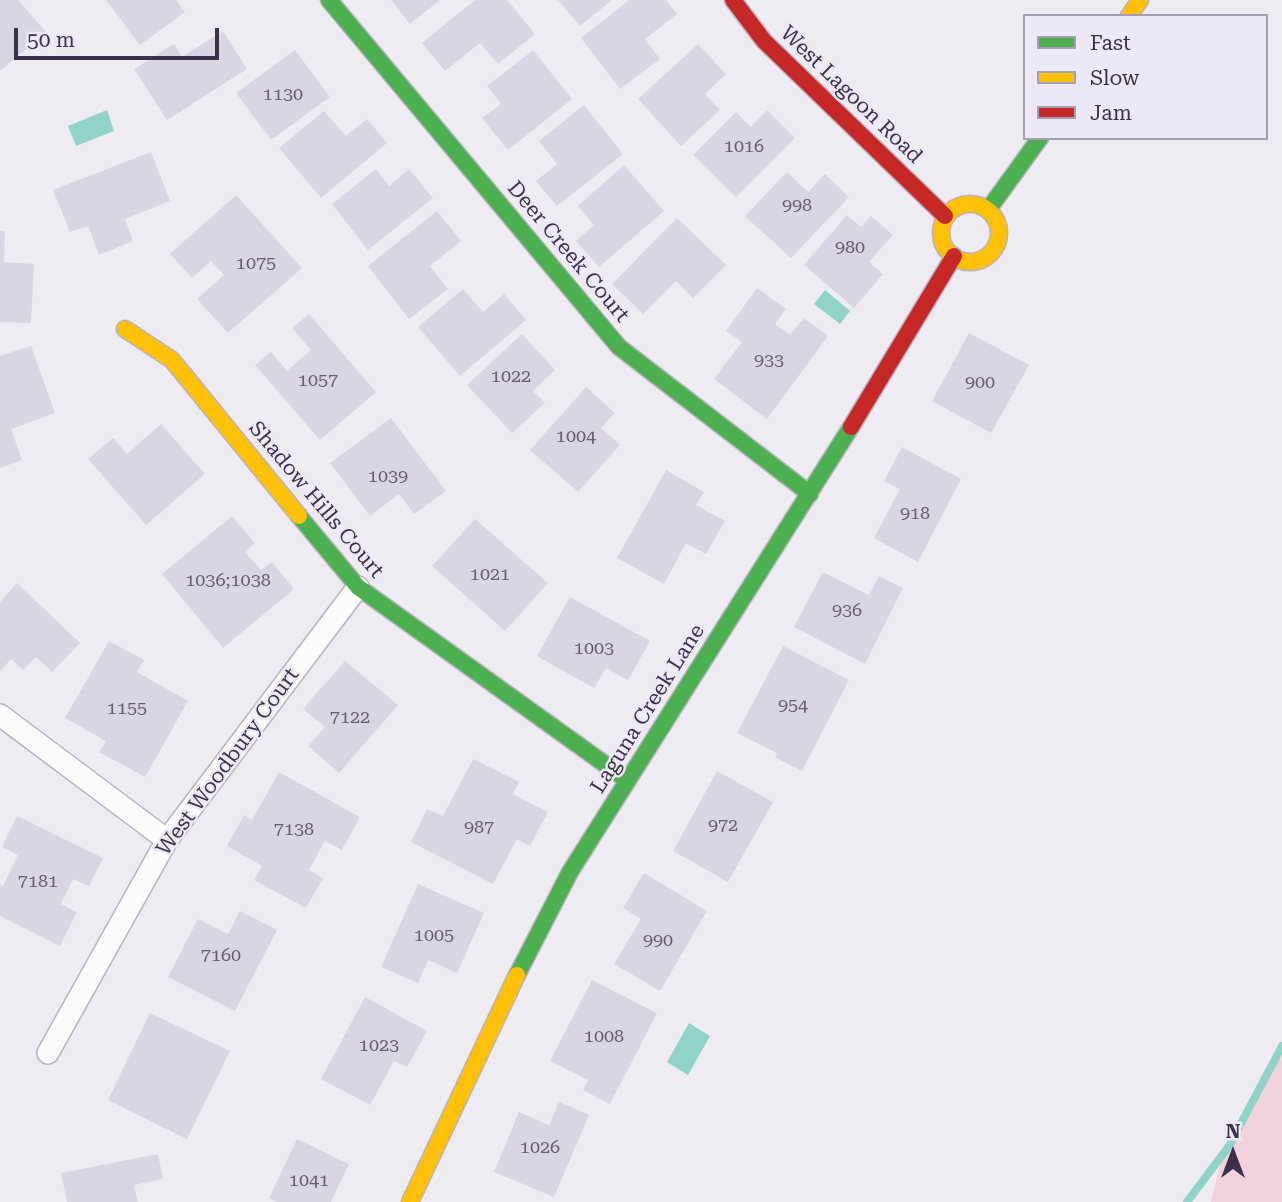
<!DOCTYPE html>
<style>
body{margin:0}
#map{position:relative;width:1282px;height:1202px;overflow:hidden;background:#eeecf2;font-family:"Roboto Serif",serif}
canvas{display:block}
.legend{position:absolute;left:1023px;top:14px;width:245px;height:126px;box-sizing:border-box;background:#ede8f6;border:2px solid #a69fb2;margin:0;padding:9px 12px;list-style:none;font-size:21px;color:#3c314b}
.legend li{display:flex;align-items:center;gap:14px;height:35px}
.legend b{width:35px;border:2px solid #a69fb2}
.north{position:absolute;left:1198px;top:1118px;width:70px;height:70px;-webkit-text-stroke:5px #ede8f6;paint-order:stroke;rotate:0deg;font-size:19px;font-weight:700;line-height:28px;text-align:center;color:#3c314b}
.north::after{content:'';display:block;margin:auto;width:24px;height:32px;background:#3c314b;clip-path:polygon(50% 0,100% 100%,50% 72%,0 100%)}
.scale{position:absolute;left:14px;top:28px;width:205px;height:32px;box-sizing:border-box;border:4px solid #3c314b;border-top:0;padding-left:9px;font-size:21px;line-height:24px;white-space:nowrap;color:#3c314b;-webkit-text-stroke:5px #ede8f6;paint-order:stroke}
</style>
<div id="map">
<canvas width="1282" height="1202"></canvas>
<ul class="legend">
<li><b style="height:9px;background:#4caf50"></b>Fast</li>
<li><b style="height:9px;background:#ffc107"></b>Slow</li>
<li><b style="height:9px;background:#c62828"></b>Jam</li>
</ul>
<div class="north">N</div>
<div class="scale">50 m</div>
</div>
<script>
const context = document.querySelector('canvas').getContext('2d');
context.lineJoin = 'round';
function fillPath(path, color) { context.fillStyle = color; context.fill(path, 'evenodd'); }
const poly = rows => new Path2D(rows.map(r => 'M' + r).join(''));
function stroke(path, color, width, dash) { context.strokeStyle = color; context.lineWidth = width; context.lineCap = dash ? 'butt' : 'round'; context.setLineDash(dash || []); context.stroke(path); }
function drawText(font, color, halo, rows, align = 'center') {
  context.font = font + ' "Roboto Serif",serif'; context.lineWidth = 5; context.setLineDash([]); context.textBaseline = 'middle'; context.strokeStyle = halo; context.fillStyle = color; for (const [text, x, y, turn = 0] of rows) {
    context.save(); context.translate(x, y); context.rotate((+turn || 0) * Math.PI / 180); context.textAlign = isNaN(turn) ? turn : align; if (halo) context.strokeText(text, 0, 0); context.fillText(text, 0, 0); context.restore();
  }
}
fillPath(poly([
 [1282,1047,1282,1202,1211,1202,1222,1156]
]), '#f2d2dd');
fillPath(poly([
 [107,110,114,131,76,146,68,126],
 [825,290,850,311,840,324,814,304],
 [689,1023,710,1036,688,1075,667,1062]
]), '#91d2c9');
stroke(poly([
 [1187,1202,1229,1146,1282,1046]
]), '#91d2c9', 8);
fillPath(poly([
 [0,0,18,0,46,32,0,71],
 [106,0,176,0,185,12,140,45],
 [391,0,440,0,410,24],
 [475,0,507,0,535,34,498,64,480,43,445,71,422,43],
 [558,0,612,0,580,26],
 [629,0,666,0,677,14,645,39,660,59,620,89,581,38],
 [223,31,247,69,167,120,134,69,174,44,182,57],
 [698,44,726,74,705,94,720,110,681,146,638,99],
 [295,50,330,97,271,140,236,93],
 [533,50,572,99,508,150,482,118,501,104,487,86],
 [584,105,623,154,557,206,536,181,557,164,539,141],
 [767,110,795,138,736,197,693,155,736,112,751,127],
 [324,111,346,136,367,119,387,143,321,198,279,148],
 [151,152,170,201,125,219,133,241,99,255,88,226,70,232,53,190],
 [624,165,664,211,599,267,576,241,594,225,578,206],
 [376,169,389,186,409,169,433,198,368,250,332,204],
 [787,172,808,192,825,174,849,197,791,258,745,216],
 [236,195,302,268,228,333,197,299,224,275,211,261,192,278,170,254],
 [437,211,461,241,430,266,448,289,409,319,368,266],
 [847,215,861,227,871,216,893,235,869,262,883,274,854,308,804,265],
 [677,218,726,265,693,298,676,281,643,314,612,284],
 [0,231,5,231,4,262,34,264,31,323,0,322],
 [757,288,786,309,775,324,790,335,804,318,828,336,767,419,714,379,742,342,726,331],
 [463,289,483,312,504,294,526,320,460,376,418,327],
 [309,314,376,392,320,440,255,365,271,352,287,371,311,350,292,328],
 [969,333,1029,365,991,433,932,401],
 [522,334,555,370,533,391,545,403,512,433,467,385],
 [31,346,55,413,11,429,22,460,0,468,0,356],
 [586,387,615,413,601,428,620,445,578,492,530,450],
 [391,418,446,491,414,514,399,494,370,516,330,463],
 [161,424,205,474,146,525,88,459,113,438,127,454],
 [902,447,961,479,918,562,874,538,900,489,884,481],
 [666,470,704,492,696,505,725,521,706,554,686,543,664,584,617,558],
 [232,516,255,543,245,552,261,570,272,562,294,589,223,648,162,574],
 [475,519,548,583,505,631,432,566],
 [823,572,869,595,879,576,903,588,865,664,794,627],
 [17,583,80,643,52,672,36,657,23,670,11,659,0,671,0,602],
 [570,597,650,641,628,680,606,668,594,688,537,656],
 [109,641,144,660,137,672,188,701,145,777,99,752,106,741,65,718],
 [783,646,849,680,802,771,775,757,777,753,737,733],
 [345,661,398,705,339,773,308,746,325,727,303,709],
 [473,759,519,782,513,794,548,812,530,846,517,839,493,884,411,842,427,809,443,816],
 [717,771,773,802,728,882,673,851],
 [279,772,360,817,342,850,325,841,309,870,323,878,306,908,254,880,262,866,227,846,244,815,252,820],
 [17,816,103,858,89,886,73,879,61,904,77,912,60,946,0,916,0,884,3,886,18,855,2,847],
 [644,873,707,911,660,991,614,964,641,919,623,908],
 [418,884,484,913,457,973,428,960,418,983,381,967],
 [240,911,277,930,235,1011,168,977,198,919,228,934],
 [592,980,657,1013,610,1104,583,1090,588,1080,550,1061],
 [365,997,427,1031,407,1067,394,1061,370,1105,321,1079],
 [150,1013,230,1051,187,1139,108,1100],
 [559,1102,589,1115,554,1197,494,1172,519,1112,549,1125],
 [297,1139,349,1164,331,1202,277,1202,269,1198],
 [158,1154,163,1179,134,1185,138,1202,67,1202,61,1173]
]), '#dad5e2');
const street = poly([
 [0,715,167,840],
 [48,1053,167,840,358,587]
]);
const fast = poly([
 [329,0,619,347,810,494],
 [988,210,1040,138],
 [299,516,358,587,627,780],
 [517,975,570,872,851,427]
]);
const slow = poly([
 [1129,16,1140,0],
 '941 233a29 29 0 1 1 58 0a29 29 0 1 1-58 0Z',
 [125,329,172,360,299,516],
 [410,1202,517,975]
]);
const jam = poly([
 [733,0,764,41,945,216],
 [851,427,954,256]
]);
stroke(street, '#b9b3c1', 24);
stroke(fast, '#b9b3c1', 19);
stroke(slow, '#b9b3c1', 19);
stroke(jam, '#b9b3c1', 19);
stroke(street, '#fcfcfd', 21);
stroke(fast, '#4caf50', 16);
stroke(slow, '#ffc107', 16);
stroke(jam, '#c62828', 16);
drawText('18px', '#665c73', null, [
 ["1130",283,95],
 ["1016",744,147],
 ["998",797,206],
 ["980",850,248],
 ["1075",256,264],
 ["933",769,361],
 ["1022",511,377],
 ["1057",318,381],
 ["900",980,383],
 ["1004",576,437],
 ["1039",388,477],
 ["918",915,514],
 ["1021",490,575],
 ["1036;1038",228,581],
 ["936",847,611],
 ["1003",594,649],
 ["954",793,706],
 ["1155",127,709],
 ["7122",350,718],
 ["972",723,826],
 ["987",479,828],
 ["7138",294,830],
 ["7181",38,882],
 ["1005",434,936],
 ["990",658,941],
 ["7160",221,956],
 ["1008",604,1037],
 ["1023",379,1046],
 ["1026",540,1148],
 ["1041",309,1181]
]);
drawText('21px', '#3c314b', '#ede8f6', [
 ["West Lagoon Road",851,95,44],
 ["Deer Creek Court",568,252,50],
 ["Shadow Hills Court",316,500,50],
 ["Laguna Creek Lane",648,709,-58],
 ["West Woodbury Court",228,762,-54]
]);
</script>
